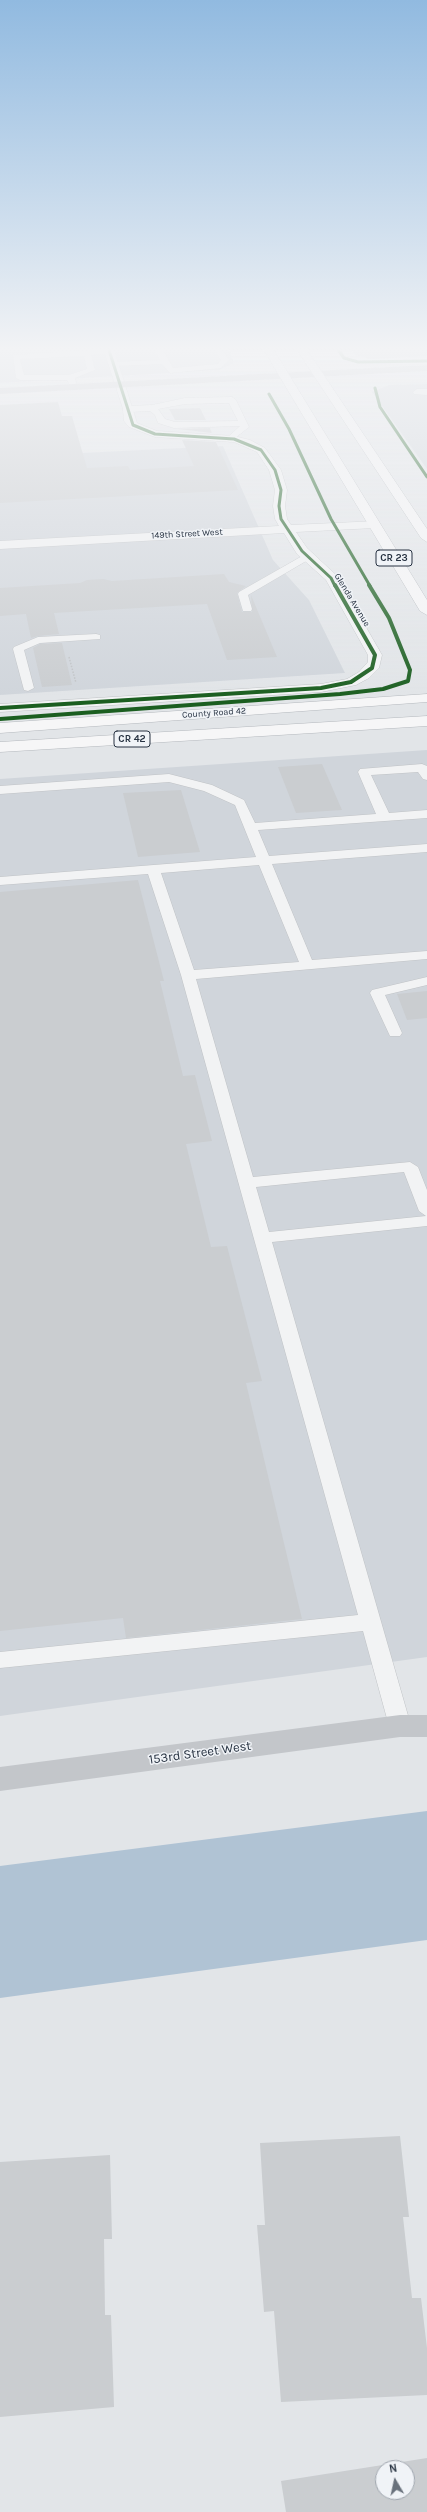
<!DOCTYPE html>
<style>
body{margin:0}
#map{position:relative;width:427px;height:2512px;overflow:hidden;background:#e2e5e8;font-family:Karla,sans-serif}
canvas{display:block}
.north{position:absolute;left:375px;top:2460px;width:40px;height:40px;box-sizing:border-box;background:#f0f3f7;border:1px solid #a0a6af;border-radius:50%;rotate:351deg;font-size:11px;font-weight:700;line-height:16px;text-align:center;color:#283342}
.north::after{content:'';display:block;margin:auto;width:14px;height:18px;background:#69717c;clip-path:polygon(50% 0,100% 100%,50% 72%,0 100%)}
</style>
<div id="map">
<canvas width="427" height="2512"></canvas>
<div class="north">N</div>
</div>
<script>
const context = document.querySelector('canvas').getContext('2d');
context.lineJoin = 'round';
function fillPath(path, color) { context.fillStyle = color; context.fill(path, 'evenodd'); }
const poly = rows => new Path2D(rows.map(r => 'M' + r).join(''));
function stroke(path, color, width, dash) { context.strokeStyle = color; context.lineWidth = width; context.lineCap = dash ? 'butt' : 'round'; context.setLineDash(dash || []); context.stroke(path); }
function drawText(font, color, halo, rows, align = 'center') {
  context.font = font + ' Karla,sans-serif'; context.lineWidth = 3; context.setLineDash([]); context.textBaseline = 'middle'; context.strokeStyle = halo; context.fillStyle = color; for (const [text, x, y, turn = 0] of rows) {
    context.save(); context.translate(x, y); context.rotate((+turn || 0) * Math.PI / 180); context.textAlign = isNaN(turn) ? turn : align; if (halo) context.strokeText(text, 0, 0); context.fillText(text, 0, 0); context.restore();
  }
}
fillPath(poly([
 [0,347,228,347,234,363,219,370,0,383],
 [349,347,427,347,427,356,370,359,356,355],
 [427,384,427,469,372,392,389,385],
 [223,446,273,560,309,600,345,673,0,695,0,457],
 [427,750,427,1657,0,1716,0,779]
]), '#d0d5db');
fillPath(poly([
 [427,1811,427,1940,0,1998,0,1866]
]), '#b0c3d4');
fillPath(poly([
 [58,402,62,416,72,416,87,468,128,466,130,470,194,466,182,440,216,442,238,490,0,503,0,405],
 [200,408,206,420,175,420,169,409],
 [210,428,212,433,178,429],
 [224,574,229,582,246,586,237,593,242,612,252,612,251,595,277,657,227,660,207,604,54,613,59,634,38,636,31,638,26,614,0,616,0,588,80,583,87,580,103,579,112,581],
 [62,643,72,685,42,687,33,648,40,644],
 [322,764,342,810,296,813,278,767],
 [181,790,200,852,138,857,123,793],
 [138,880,164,981,160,981,183,1076,195,1075,212,1141,186,1144,211,1247,227,1246,262,1381,246,1383,302,1619,126,1638,123,1618,0,1631,0,892],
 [427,991,427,1018,407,1020,397,994],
 [400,2136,409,2217,403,2217,412,2298,421,2298,427,2348,427,2395,281,2402,274,2311,264,2312,257,2225,265,2225,260,2143],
 [110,2155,112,2239,104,2239,105,2315,111,2315,114,2407,0,2417,0,2162],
 [427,2458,427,2512,286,2512,281,2481],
 [383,2468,407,2468,407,2492,383,2492]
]), '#cacdd0');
const lane = poly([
 [153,347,161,347,173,368,218,364,221,360,212,347,220,347,229,360,221,368,170,373,162,364,113,366,109,364,113,362,160,360,153,347],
 [110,349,113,349,113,353,91,355,95,370,75,378,77,387,71,387,67,380,20,380,16,378,13,355,110,349],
 [84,356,87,369,69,375,24,375,20,359,84,356],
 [417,389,427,389,427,395,414,394,413,392,417,389],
 [232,397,236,400,249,427,230,442,226,439,240,426,174,428,158,423,155,415,150,411,129,412,125,409,129,406,152,405,185,398,232,397],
 [229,403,238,421,175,422,165,419,158,409,185,404,229,403],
 [304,555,313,557,248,595,252,609,251,611,243,611,238,594,239,592,304,555],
 [96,634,100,635,100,639,40,643,24,650,34,688,28,691,24,690,13,649,14,647,38,637,96,634],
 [422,764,427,766,427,780,423,779,418,772,371,775,389,813,427,810,427,818,258,830,269,856,427,844,427,852,272,864,312,960,427,951,427,959,196,979,253,1177,410,1162,418,1167,427,1190,427,1226,272,1242,411,1726,408,1732,400,1735,392,1732,389,1726,363,1631,0,1668,0,1652,358,1615,181,975,148,874,0,885,0,877,256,857,235,805,204,791,169,782,0,794,0,786,169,774,212,785,244,800,255,823,376,814,358,772,360,769,422,764],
 [259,865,299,962,194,970,161,873,259,865],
 [404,1172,419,1211,426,1216,269,1232,256,1187,404,1172],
 [427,977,427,985,385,995,402,1033,400,1036,390,1036,370,993,372,990,427,977]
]);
const street = poly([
 [103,347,113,347,137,423,157,431,234,436,250,440,265,448,281,470,287,490,285,506,287,519,291,525,378,521,380,524,374,528,296,532,307,548,336,575,382,655,379,668,369,678,356,685,321,692,0,712,0,704,321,684,347,679,359,672,368,662,368,655,326,580,297,554,284,533,0,549,0,541,279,526,275,519,273,506,275,490,269,470,257,452,234,442,155,437,129,427,124,421,123,409,103,347]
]);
const highway = poly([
 [262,347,272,347,427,600,427,615,420,611,262,347],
 [295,347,305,347,427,529,427,542,421,538,295,347],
 [427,694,427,702,0,733,0,723,427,694],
 [427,716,427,726,0,752,0,742,427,716]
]);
stroke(lane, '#c0c3c6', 1);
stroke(street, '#c0c3c6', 1);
stroke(highway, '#b4b8bd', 1);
stroke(poly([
 [69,657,76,683]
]), '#c0c3c6', 1.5, [1.5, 1.5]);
fillPath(lane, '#f2f3f4');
fillPath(street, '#f2f3f4');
fillPath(poly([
 [427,365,427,371,0,394,0,388,427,365],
 [400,1715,427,1715,427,1737,400,1737,0,1791,0,1767,400,1715]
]), '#c3c6ca');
fillPath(highway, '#f6f6f7');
stroke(poly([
 [108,347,133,425,155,434,234,439,261,450,275,470,281,490,279,506,281,519,302,551,331,578,335,586],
 [336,347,344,358,358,362,427,361],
 [375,388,380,407,427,477],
 [269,394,289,429,331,519,370,586]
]), '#1b5e20', 3);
stroke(poly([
 [0,708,321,688,351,682,372,668,375,655,335,585],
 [0,719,340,694,383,689,408,681,410,670,389,618,369,585]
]), '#1b5e20', 4);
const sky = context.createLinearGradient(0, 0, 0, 698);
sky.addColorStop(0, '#91bae0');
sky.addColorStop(0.5, '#f2f3f5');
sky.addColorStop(1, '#f2f3f500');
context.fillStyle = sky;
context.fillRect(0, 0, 427, 698);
drawText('9px', '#283342', '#f0f3f7', [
 ["149th Street West",187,534,-3],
 ["Glenda Avenue",352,600,59],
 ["County Road 42",214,713,-4]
]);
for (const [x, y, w] of [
 [394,558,36],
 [132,739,36]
]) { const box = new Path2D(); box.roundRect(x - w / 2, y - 8, w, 16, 3); context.fillStyle = '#f0f3f7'; context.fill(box); stroke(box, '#283342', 1); }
drawText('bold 10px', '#283342', null, [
 ["CR 23",394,558],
 ["CR 42",132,739]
]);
drawText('13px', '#283342', '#f0f3f7', [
 ["153rd Street West",200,1753,-8]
]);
</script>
